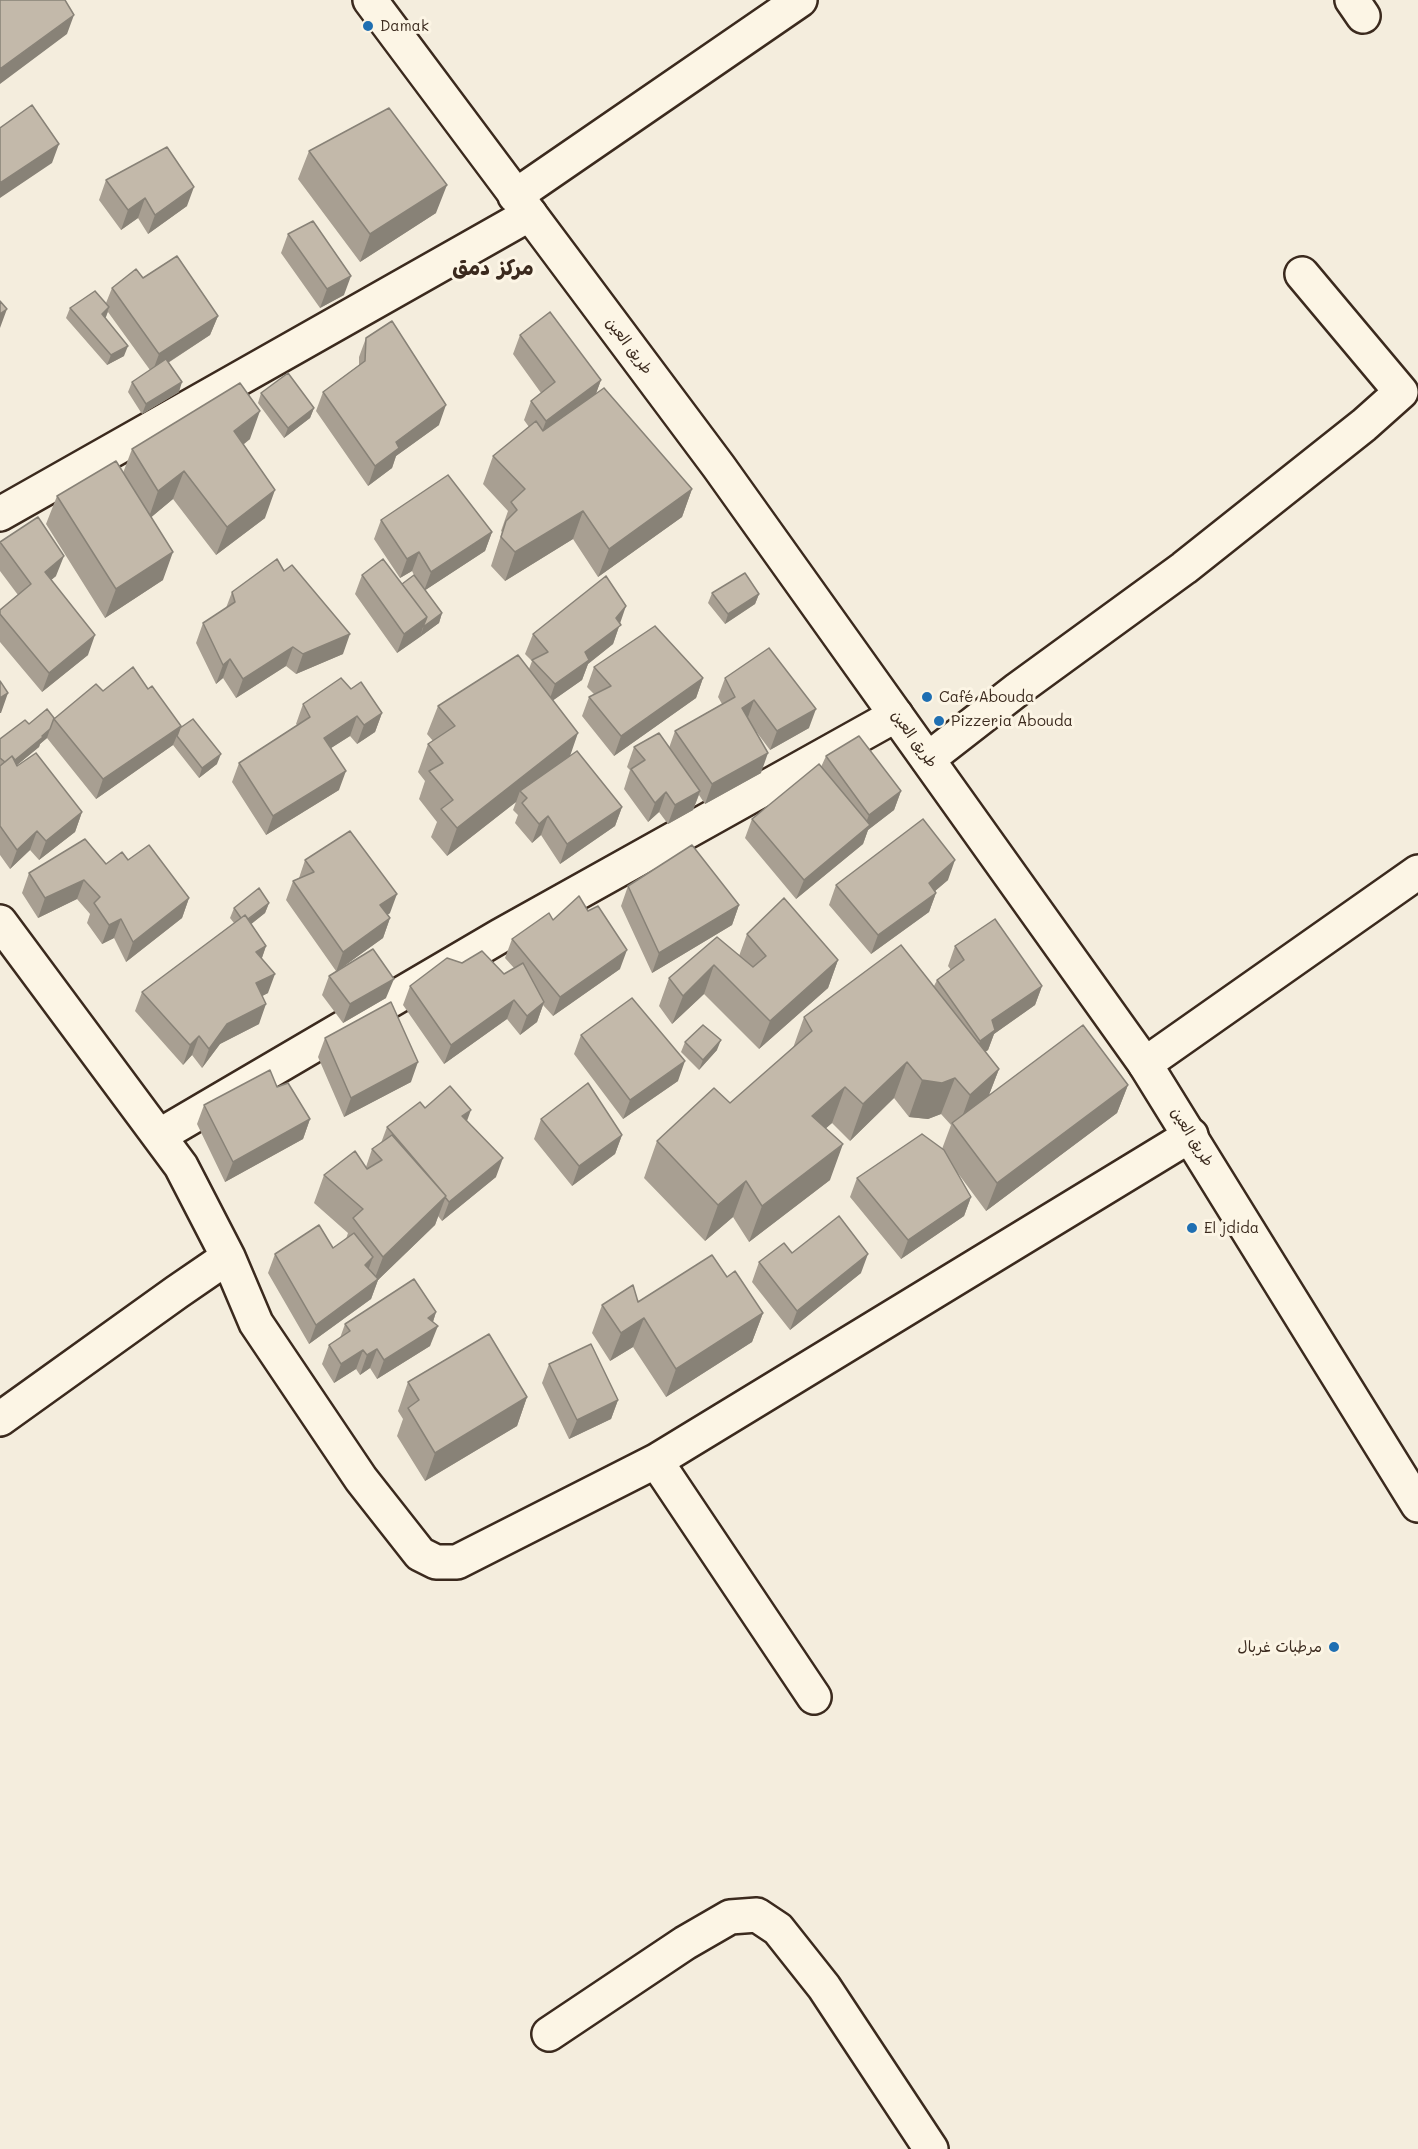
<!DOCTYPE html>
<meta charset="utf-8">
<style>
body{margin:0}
canvas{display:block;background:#f4eddd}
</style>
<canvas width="1418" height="2149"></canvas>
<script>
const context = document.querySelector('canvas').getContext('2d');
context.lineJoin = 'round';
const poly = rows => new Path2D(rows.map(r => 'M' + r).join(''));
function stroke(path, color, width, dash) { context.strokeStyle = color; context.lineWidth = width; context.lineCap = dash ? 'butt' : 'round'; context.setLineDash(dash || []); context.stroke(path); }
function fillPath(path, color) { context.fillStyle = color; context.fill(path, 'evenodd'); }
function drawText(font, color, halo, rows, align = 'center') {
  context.font = font + ' Mali,"Playpen Sans Arabic",sans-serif'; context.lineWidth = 6; context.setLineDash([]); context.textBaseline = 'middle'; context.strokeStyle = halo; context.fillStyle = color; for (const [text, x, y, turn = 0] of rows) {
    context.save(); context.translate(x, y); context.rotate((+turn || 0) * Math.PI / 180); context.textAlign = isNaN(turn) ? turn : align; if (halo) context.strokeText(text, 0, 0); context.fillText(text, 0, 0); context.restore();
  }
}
const minor = poly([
 [1352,0,1363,16],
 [515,196,800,0],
 [0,514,530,214],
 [928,759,1018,689,1184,568,1364,425,1401,392,1302,274],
 [0,922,181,1166,228,1257],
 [1145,1064,1418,872],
 [159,1136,500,936,896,715],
 [0,1419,177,1292,228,1257,256,1323,361,1479,420,1554,436,1562,457,1562,656,1461,1191,1135],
 [656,1461,814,1697],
 [549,2034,685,1943,730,1917,757,1915,778,1929,824,1987,931,2149]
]);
const secondary = poly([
 [370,0,719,467,1145,1064,1418,1505]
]);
stroke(minor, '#3b2a1e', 38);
stroke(secondary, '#3b2a1e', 38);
stroke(minor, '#fcf5e5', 33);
stroke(secondary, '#fcf5e5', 33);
fillPath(poly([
 [309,151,436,213,360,262,298,179],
 [106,180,187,206,148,234,138,218,121,230,99,200],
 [288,234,344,295,320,308,281,253],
 [143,278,218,316,210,335,168,363,179,392,142,414,128,392,132,382,150,370,108,312,105,318,124,356,107,365,66,318,70,308,106,303,112,288],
 [520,335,601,380,596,393,692,489,682,517,598,577,573,539,505,581,491,566,502,532,501,531,508,511,483,484,493,456,529,427,524,420,531,401,541,393,513,354],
 [366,338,439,425,396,456,392,468,368,486,316,411,323,392,359,365,359,357],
 [261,393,314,408,310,418,284,438,258,403],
 [250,439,243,445,265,518,216,555,173,499,151,517,163,580,105,618,46,524,57,496,123,473,132,449],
 [381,520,492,532,485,551,425,590,442,613,439,623,397,653,355,594,362,575,402,584,415,577,412,571,400,578,374,539],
 [0,542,56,576,51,580,88,655,42,692,0,642,0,610,18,595,0,571],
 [284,571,343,654,296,674,286,666,236,698,223,678,216,684,196,643,203,623,226,608,232,592],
 [712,593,759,594,755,604,725,624,708,603],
 [620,624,613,644,588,664,582,680,553,700,570,756,622,807,615,826,560,864,541,835,532,843,515,823,518,815,513,810,516,802,447,856,431,837,437,822,419,799,425,781,418,772,428,744,433,741,427,734,438,706,529,669,532,661,525,654,533,634],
 [594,667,703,678,696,698,614,756,582,716,589,697,594,694,587,687],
 [725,678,809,728,770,750,755,730,761,773,705,804,699,795,693,810,668,824,659,812,648,822,624,789,630,770,627,767,634,747,669,748,675,731,722,704,718,697],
 [148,689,181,726,180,728,217,764,199,778,173,745,96,799,47,738,40,744,39,747,17,765,82,812,75,832,39,860,30,850,10,869,0,855,0,739,29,724,54,718,103,691],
 [351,689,382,713,375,732,357,744,350,736,331,748,339,790,266,835,232,782,239,763,297,725,296,724,303,704],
 [826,756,901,791,894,810,868,830,863,844,796,899,745,838,752,819,821,767],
 [128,860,189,898,182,918,126,962,114,938,102,944,87,923,90,914,77,899,38,918,22,893,29,873,106,864],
 [305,860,390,913,387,915,390,918,383,938,338,970,386,998,343,1023,322,995,329,976,336,971,286,900,293,881,299,878],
 [948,880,935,891,936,893,929,912,871,954,829,905,836,885],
 [628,886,739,905,732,925,652,973,621,906],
 [269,903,265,913,251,924,266,946,262,958,268,993,262,996,259,1024,220,1044,202,1068,192,1055,183,1065,135,1011,142,992,234,923,230,918,234,908],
 [553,920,620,969,553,1016,543,1005,537,1022,520,1035,507,1019,444,1064,403,1005,410,986,462,963,504,974,514,968,505,958,512,939],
 [747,934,838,960,828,988,759,1049,704,994,672,1024,659,1006,669,978,739,956],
 [955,946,1042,986,1035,1005,994,1034,988,1050,985,1052,999,1069,989,1095,1128,1085,1117,1113,986,1211,957,1172,971,1197,964,1216,901,1259,850,1197,857,1178,942,1149,951,1125,941,1114,928,1119,909,1117,894,1098,850,1141,832,1123,826,1128,830,1180,749,1242,733,1217,705,1241,644,1178,657,1141,730,1103,793,1048,804,1017,934,986,937,980,951,970,948,966],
 [581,1035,678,1081,623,1119,574,1054],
 [325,1038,411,1082,344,1117,318,1057],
 [685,1042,717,1050,699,1070,681,1052],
 [277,1087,310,1119,303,1139,225,1182,197,1124,204,1105],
 [425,1108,467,1121,496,1177,442,1221,438,1216,435,1225,378,1280,371,1299,309,1344,268,1273,275,1254,333,1248,346,1239,348,1233,314,1203,324,1175,366,1167,372,1149,381,1143,387,1127],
 [541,1119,622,1135,615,1154,572,1186,534,1139],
 [759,1262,861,1273,790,1330,752,1282],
 [727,1277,763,1313,752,1342,666,1397,633,1347,610,1361,592,1333,602,1305,638,1302],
 [436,1312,433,1322,430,1346,377,1379,370,1368,360,1375,356,1369,334,1383,322,1364,329,1345,340,1338,345,1324],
 [549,1364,618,1400,611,1419,569,1439,542,1383],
 [408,1382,527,1397,517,1426,425,1481,397,1436,403,1419,398,1411]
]), '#a89f92');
fillPath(poly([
 [74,15,67,34,0,84,0,69],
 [59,144,52,163,0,198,0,183],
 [447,185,436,213,360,262,370,234],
 [194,187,187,206,148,234,155,215],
 [145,198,138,218,121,230,128,210],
 [351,276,344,295,320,308,327,289],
 [109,307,106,317,98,324,102,314],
 [7,309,0,328,0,314],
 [218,316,210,335,152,373,159,354],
 [128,346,124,356,107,365,111,355],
 [601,380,594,399,539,440,546,421],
 [182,382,179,392,142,414,146,404],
 [446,405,439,425,396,456,392,468,368,486,375,466,396,442],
 [314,408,310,418,284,438,288,428],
 [260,411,250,439,223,460,234,431],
 [184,471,173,499,148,520,158,491],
 [692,489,682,517,598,577,609,549],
 [275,490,265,518,216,555,227,527],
 [583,511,573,539,505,581,515,552],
 [492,532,485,551,424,591,431,572],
 [173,552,163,580,105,618,116,589],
 [419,552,412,571,400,578,407,559],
 [64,556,56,576,38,591,45,572],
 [759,594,755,604,725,624,728,614],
 [626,606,613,644,588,664,582,680,548,704,555,684],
 [442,613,439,623,420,637,423,627],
 [427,617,420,637,397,653,404,634],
 [350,634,343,654,296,674,303,654],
 [95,635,88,655,42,692,49,673],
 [293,647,286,666,236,698,243,679],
 [230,659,223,678,216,684,223,665],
 [703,678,696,698,614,756,621,736],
 [8,693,1,713,0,713,0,698],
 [754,700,747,720,742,708],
 [816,709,809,728,770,750,777,731],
 [382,713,375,732,357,744,364,725],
 [357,716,350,736,317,757,324,738],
 [181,726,173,745,96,799,103,779],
 [50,729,47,738,40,744,39,747,5,775,9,765],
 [578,733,568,762,520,791,516,802,447,856,457,828],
 [768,753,761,773,705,804,712,784],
 [221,754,217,764,199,778,202,768],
 [346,771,339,790,266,835,273,816],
 [700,791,693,810,668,824,675,805],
 [901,791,894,810,868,830,863,844,796,899,804,880,863,830,869,815],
 [666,792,659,812,648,822,655,803],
 [622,807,615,826,560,864,567,844],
 [82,812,75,832,39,860,46,841],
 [548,816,541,835,532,843,539,824],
 [37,831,30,850,10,869,17,850],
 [955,860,948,880,921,903,929,883],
 [84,880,77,899,38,918,45,898],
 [936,893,929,912,871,954,878,935],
 [397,894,390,913,373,925,380,905],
 [189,898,182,918,126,962,133,942],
 [269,903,265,913,240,933,244,923],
 [739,905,732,925,652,973,659,953],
 [390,918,383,938,336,972,343,952],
 [121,919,114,938,102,944,109,925],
 [266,946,259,966,256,952],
 [627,950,620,969,553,1016,560,997],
 [838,960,828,988,759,1049,770,1021],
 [714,965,704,994,672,1024,683,996],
 [275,974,268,993,249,1003,256,983],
 [394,979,386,998,343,1023,350,1004],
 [1042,986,1035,1005,994,1034,988,1050,973,1060,980,1041,992,1020],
 [514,1000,507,1019,444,1064,451,1045],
 [544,1002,537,1022,520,1035,527,1016],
 [266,1004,259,1024,220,1044,202,1068,209,1049,227,1024],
 [199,1036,192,1055,183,1065,190,1045],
 [721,1040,717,1050,699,1070,703,1060],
 [685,1061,678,1081,623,1119,630,1100],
 [418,1062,411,1082,344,1117,351,1098],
 [907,1062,894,1098,850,1141,863,1104],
 [999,1069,985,1105,957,1131,970,1095],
 [955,1078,941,1114,928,1119,909,1117,922,1080],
 [1128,1085,1117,1113,986,1211,997,1183],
 [845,1087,832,1123,799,1152,812,1116],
 [471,1110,464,1129,462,1116],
 [310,1119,303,1139,225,1182,233,1162],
 [622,1135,615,1154,572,1186,579,1166],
 [843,1144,830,1180,749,1242,762,1206],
 [503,1158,496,1177,442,1221,449,1202],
 [746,1181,733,1217,705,1241,718,1205],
 [446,1196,435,1225,378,1280,371,1299,309,1344,316,1325,373,1283,383,1257],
 [971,1197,964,1216,901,1259,908,1240],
 [868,1254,861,1273,790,1330,797,1311],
 [373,1257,366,1276,365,1265],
 [436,1312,430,1331,438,1326,430,1346,377,1379,384,1360,428,1318],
 [763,1313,752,1342,666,1397,676,1369],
 [644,1318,633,1347,610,1361,621,1333],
 [377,1349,370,1368,360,1375,367,1355],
 [363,1350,356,1369,334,1383,341,1364],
 [527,1397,517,1426,425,1481,435,1453],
 [618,1400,611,1419,569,1439,577,1420]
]), '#888277');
const building = poly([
 [0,0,65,0,74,15,0,69,0,0],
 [32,105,59,144,0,183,0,128,32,105],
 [389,108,447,185,370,234,309,151,389,108],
 [167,147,194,187,155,215,145,198,128,210,106,180,167,147],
 [313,221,351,276,327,289,288,234,313,221],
 [177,256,218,316,159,354,112,288,136,269,143,278,177,256],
 [95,291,109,307,102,314,128,346,111,355,70,308,95,291],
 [0,301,7,309,0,314,0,301],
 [550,312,601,380,546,421,531,401,555,382,520,335,550,312],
 [392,321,446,405,396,442,399,448,375,466,323,392,365,361,366,338,392,321],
 [166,359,182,382,146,404,132,382,166,359],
 [288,373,314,408,288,428,261,393,288,373],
 [240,383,260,411,234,431,275,490,227,527,184,471,158,491,132,449,240,383],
 [604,388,692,489,609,549,583,511,515,552,501,537,506,521,517,510,511,502,525,489,493,456,536,421,543,431,604,388],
 [116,461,173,552,116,589,57,496,116,461],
 [448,475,492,532,431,572,419,552,407,559,381,520,448,475],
 [38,517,64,556,45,572,95,635,49,673,0,614,0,610,31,584,0,542,38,517],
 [277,559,284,571,292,565,350,634,303,654,293,647,243,679,230,659,223,665,203,623,235,602,232,592,277,559],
 [383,559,427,617,404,634,362,575,383,559],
 [745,573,759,594,728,614,712,593,745,573],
 [414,575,442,613,423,627,427,617,402,584,414,575],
 [606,576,626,606,616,618,621,625,585,652,589,660,555,684,532,660,548,652,533,634,606,576],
 [655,626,703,678,621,736,589,697,611,686,594,667,655,626],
 [769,648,816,709,777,731,754,700,742,708,768,753,712,784,675,731,735,697,725,678,769,648],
 [518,655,578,733,457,828,441,809,453,800,429,771,443,763,428,744,455,726,438,706,518,655],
 [133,667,148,689,152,686,181,726,103,779,54,719,96,684,103,691,133,667],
 [341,678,351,689,361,682,382,713,364,725,357,716,324,738,346,771,273,816,239,763,310,717,303,704,341,678],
 [0,681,8,693,0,698,0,681],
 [47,709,54,718,50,729,42,736,43,737,15,760,12,756,5,762,0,758,0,739,25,720,29,724,47,709],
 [193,719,221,754,202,768,177,736,180,728,193,719],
 [659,733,700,791,675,805,666,792,655,803,631,769,645,760,634,747,659,733],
 [859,736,901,791,869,815,826,756,859,736],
 [577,751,622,807,567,844,548,816,539,824,522,803,527,798,520,791,577,751],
 [36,753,82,812,46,841,37,831,17,850,0,826,0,766,12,756,17,766,36,753],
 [819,764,870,825,804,880,752,819,819,764],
 [923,819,955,860,929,883,936,893,878,935,836,885,923,819],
 [350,831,397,894,380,905,390,918,343,952,293,881,314,872,305,860,350,831],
 [85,839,106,864,122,852,128,860,149,845,189,898,133,942,121,919,109,925,94,903,100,897,84,880,45,898,29,873,85,839],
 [692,845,739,905,659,953,628,886,692,845],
 [259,888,269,903,248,919,245,915,241,918,234,908,259,888],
 [579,896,588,911,598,906,627,950,560,997,512,939,549,913,553,920,579,896],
 [784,898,838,960,770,1021,714,965,683,996,669,978,717,937,753,967,766,956,747,934,784,898],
 [245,915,266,946,256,952,275,974,256,983,266,1004,227,1024,209,1049,199,1036,190,1045,142,992,245,915],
 [995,919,1042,986,992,1020,995,1030,980,1041,937,980,964,960,955,946,995,919],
 [901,945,999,1069,970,1095,955,1078,942,1083,922,1080,907,1062,863,1104,845,1087,812,1116,843,1144,762,1206,746,1181,718,1205,657,1141,714,1088,730,1103,812,1031,804,1017,901,945],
 [373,949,394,979,350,1004,329,976,373,949],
 [482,951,504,974,523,963,544,1002,527,1016,514,1000,451,1045,410,986,447,958,462,963,482,951],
 [632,998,685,1061,630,1100,581,1035,632,998],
 [391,1002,418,1062,351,1098,325,1038,391,1002],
 [703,1025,721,1040,703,1060,685,1042,703,1025],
 [1083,1025,1128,1085,997,1183,952,1123,1083,1025],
 [270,1070,277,1087,288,1083,310,1119,233,1162,204,1105,270,1070],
 [588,1083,622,1135,579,1166,541,1119,588,1083],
 [450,1086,471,1110,462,1116,503,1158,449,1202,445,1197,446,1196,387,1127,420,1102,425,1108,450,1086],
 [922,1134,944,1150,971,1197,908,1240,857,1178,922,1134],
 [392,1135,446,1196,383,1257,353,1218,363,1209,324,1175,355,1151,367,1169,382,1160,372,1149,392,1135],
 [839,1216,868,1254,797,1311,759,1262,784,1243,792,1253,839,1216],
 [319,1225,333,1248,354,1233,373,1257,365,1265,378,1279,316,1325,275,1254,319,1225],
 [712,1255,727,1277,735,1271,763,1313,676,1369,644,1318,621,1333,602,1305,633,1285,638,1302,712,1255],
 [414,1279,436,1312,428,1318,438,1326,384,1360,377,1349,367,1355,363,1350,341,1364,329,1345,350,1331,345,1324,414,1279],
 [489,1334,527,1397,435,1453,408,1408,419,1400,408,1382,489,1334],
 [591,1344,618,1400,577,1420,549,1364,591,1344]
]);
fillPath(building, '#c3b9aa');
stroke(building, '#888277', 1.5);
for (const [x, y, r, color] of [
 [368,26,6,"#1f6fb2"],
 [927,697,6,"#1f6fb2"],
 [939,721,6,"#1f6fb2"],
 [1192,1228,6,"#1f6fb2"],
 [1334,1647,6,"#1f6fb2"]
]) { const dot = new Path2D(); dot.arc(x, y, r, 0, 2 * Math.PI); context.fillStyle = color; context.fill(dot); stroke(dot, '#fcf5e5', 2); }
drawText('15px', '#3b2a1e', '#fcf5e5', [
 ["Damak",380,26],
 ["Café Abouda",939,697],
 ["Pizzeria Abouda",951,721],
 ["El jdida",1204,1228],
 ["مرطبات غربال",1322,1647,"right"]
], 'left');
drawText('15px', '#3b2a1e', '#fcf5e5', [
 ["طريق العين",629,346,53],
 ["طريق العين",914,739,54],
 ["طريق العين",1192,1137,58]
]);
drawText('bold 21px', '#3b2a1e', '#fcf5e5', [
 ["مركز دمق",493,269]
]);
</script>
